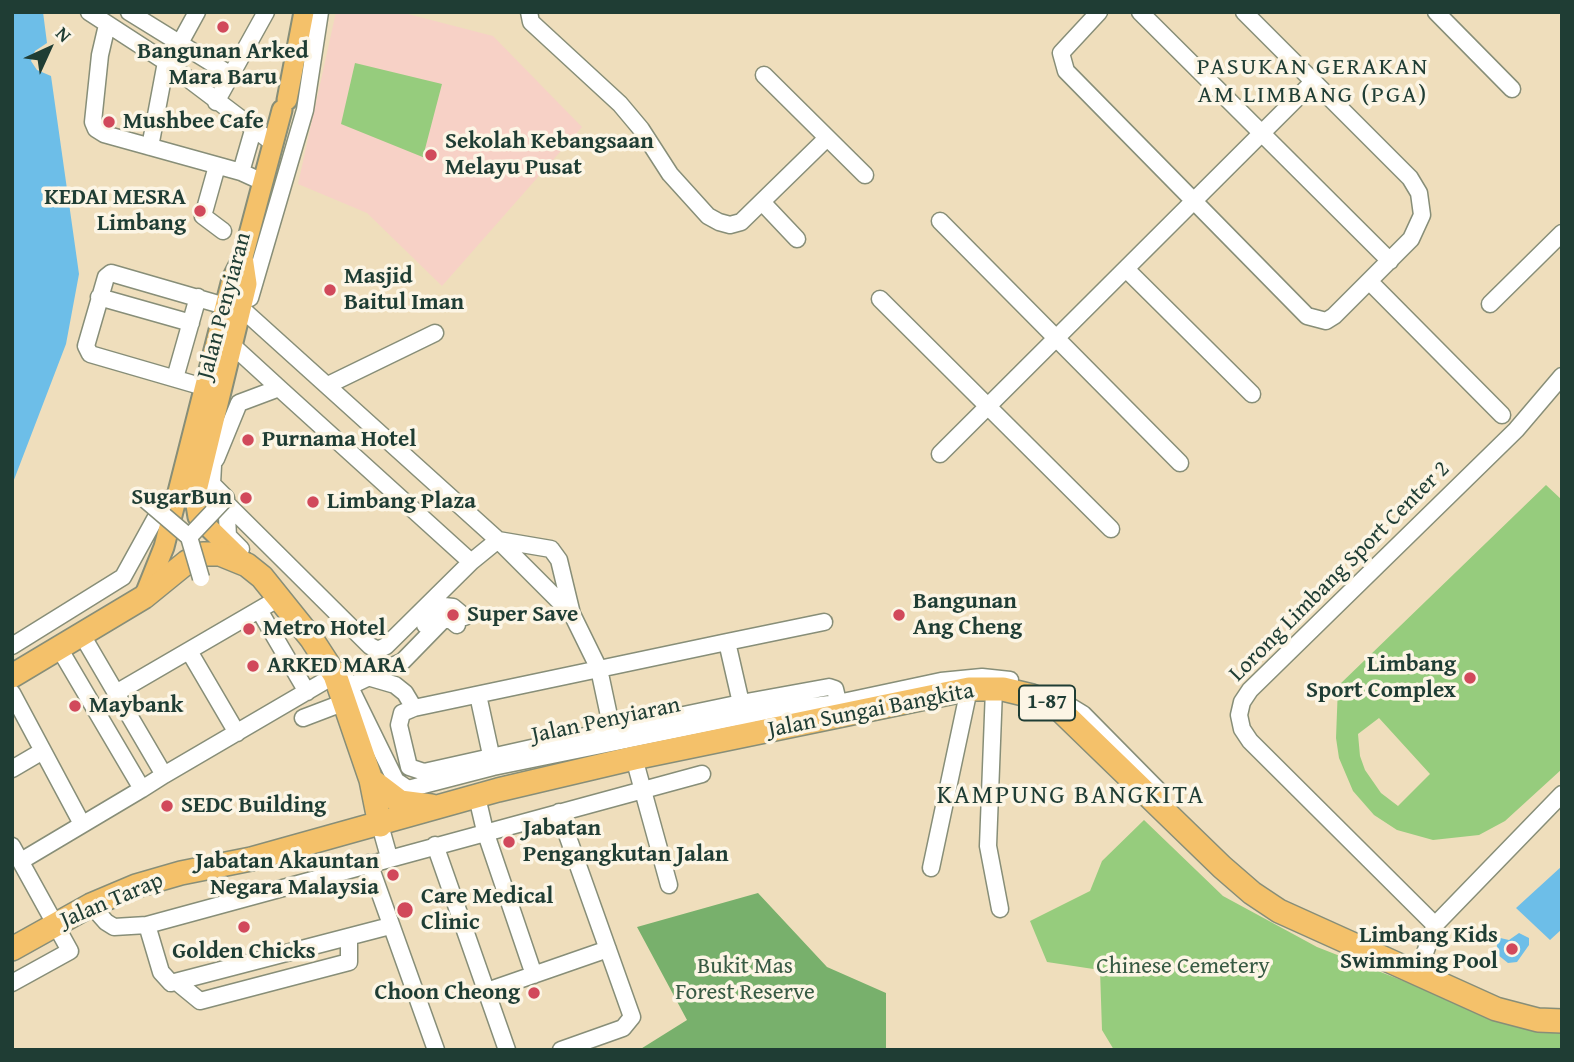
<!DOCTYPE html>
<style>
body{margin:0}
#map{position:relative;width:1574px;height:1062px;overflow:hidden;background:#efdebc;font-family:"Gentium Book Plus",serif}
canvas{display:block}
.frame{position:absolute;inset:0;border:14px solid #1f3d34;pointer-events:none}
.north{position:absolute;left:14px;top:14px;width:70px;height:70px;-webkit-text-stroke:5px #fcf5e5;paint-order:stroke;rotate:45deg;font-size:19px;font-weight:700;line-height:28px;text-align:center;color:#1f3d34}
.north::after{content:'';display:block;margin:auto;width:24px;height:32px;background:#1f3d34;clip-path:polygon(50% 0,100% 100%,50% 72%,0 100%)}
</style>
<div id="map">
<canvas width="1574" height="1062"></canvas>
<div class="frame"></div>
<div class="north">N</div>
</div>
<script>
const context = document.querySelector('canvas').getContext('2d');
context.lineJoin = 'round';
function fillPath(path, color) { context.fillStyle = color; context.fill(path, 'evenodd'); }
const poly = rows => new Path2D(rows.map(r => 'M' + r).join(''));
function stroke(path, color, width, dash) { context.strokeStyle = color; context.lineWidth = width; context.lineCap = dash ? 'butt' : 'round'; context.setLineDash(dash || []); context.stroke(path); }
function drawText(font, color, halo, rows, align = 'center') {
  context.font = font + ' "Gentium Book Plus",serif'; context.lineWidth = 7; context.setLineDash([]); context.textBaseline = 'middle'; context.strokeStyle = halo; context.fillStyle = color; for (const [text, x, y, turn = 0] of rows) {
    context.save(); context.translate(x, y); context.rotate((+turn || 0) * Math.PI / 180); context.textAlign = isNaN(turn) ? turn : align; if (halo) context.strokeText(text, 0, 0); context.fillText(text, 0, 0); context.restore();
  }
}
fillPath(poly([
 [336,12,400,12,493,36,582,127,442,286,367,213,298,184]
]), '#f7d1c6');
fillPath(poly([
 [355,63,442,84,425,149,433,152,430,160,341,124],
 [1546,485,1562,500,1562,769,1505,821,1479,835,1433,840,1397,830,1374,815,1353,791,1339,758,1336,738,1338,686],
 [1379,718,1430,774,1398,806,1381,793,1365,770,1360,756,1358,734],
 [1144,820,1223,896,1317,947,1457,1002,1562,1025,1562,1050,1114,1050,1102,1030,1100,970,1047,962,1030,921,1090,891,1102,861]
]), '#96cc7d');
fillPath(poly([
 [758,893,827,967,886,993,886,1050,639,1050,687,1020,637,927]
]), '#78b06c');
fillPath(poly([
 [12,12,43,12,47,43,35,51,31,61,37,70,51,76,79,274,66,344,12,485],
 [1562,866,1562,929,1550,940,1516,908],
 [1519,933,1529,938,1529,945,1517,962,1508,963,1498,955,1496,937,1509,940]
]), '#6dbee8');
const minor = poly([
 [89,12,166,62,273,143],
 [129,12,231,75],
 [529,12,531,22,620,104,641,129,670,174,708,216,719,222,730,225,741,222,827,138],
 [1099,12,1061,53,1066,71,1307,316,1326,321,1334,316,1411,239,1422,215,1419,193,1410,178,1244,12],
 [1140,12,1390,261],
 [1436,12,1512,89],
 [107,25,100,55,93,122,96,129,104,134,241,172,263,182],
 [180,43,197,12],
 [764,75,865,175],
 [216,102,266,12],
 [150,147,166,62],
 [217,166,203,216,223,231],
 [241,172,254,127],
 [762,202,797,239],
 [940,221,1180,463],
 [1126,269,1252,394],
 [1369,281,1502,415],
 [99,297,191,323],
 [250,298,305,110,320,12],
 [880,299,1111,529],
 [1490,304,1562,233],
 [241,308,498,540,572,614],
 [232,345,279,388],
 [175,378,198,297],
 [328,385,435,333],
 [214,390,90,354,86,346,106,277,111,273,225,306],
 [214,446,212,484,226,498,228,536,241,549],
 [940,454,1313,82],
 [216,459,239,403,279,388,471,562],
 [224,501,370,646,378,650,386,646,471,562,498,540,551,549,559,560,572,614,599,669,612,730],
 [259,610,307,692],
 [425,625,444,606,453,607,465,617],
 [727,642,824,622],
 [12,646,123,577,155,519,174,510],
 [59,648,142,789,164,775,82,635],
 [189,651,237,733],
 [342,671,396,781,408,789,493,767,764,712,838,703,941,681,982,677,1010,680],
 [371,678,395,685,405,693,414,708],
 [344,689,403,661,443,620,451,620,457,625],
 [994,689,988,846,1000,909],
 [12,693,82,824],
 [116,693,281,597],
 [478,695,493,764],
 [1060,700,1083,714,1161,793],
 [303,718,345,702],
 [745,726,741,703,727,642,414,708,402,713,399,725,409,767,424,772,612,730,741,703,829,687,835,689,840,710],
 [634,758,669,885],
 [12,769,41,752],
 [164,775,335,675],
 [477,797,485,831,534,975],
 [559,812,632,1017,623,1028,561,1050],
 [380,825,389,857],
 [435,845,507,1050],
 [12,846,70,951,12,983],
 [21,861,142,789],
 [369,863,436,1050],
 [931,868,969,689],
 [91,905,106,922,114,927,147,925,702,774],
 [147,925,161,972,171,983,390,926],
 [1435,925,1250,741,1242,729,1239,715,1242,702,1250,690,1516,430,1562,376],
 [1417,975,1435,925,1562,794],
 [178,983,200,1001,349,962,349,937],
 [487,991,608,949]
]);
const major = poly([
 [287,100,304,12],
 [243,257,247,284,195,499,198,517,244,562],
 [144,597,164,547,232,279,243,257,282,110]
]);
const highway = poly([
 [12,676,144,597,187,562,203,554,220,554,247,565,262,577,311,638,335,675,371,780,380,825],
 [371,780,400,802,431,806],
 [12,949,91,905,136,886,181,873,251,859,498,790,634,758,969,689,1003,689,1032,696,1059,709,1222,867,1252,893,1279,911,1496,1009,1538,1020,1562,1021]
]);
stroke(minor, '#878e78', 19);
stroke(major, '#878e78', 23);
stroke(highway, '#878e78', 26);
stroke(minor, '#fff', 16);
stroke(major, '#f4c16a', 19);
stroke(highway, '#f4c16a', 23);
const minorBridge = poly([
 [141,496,189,537],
 [201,578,189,537,226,498]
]);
stroke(minorBridge, '#878e78', 19, []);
stroke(minorBridge, '#fff', 16);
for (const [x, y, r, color] of [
 [223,27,7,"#d1495b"],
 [109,122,7,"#d1495b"],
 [431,155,7,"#d1495b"],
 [200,211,7,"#d1495b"],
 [330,290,7,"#d1495b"],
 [248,440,7,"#d1495b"],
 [246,498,7,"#d1495b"],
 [313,502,7,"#d1495b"],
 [453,615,7,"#d1495b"],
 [899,615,7,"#d1495b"],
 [249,629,7,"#d1495b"],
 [253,666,7,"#d1495b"],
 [1470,678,7,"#d1495b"],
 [75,706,7,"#d1495b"],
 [167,806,7,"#d1495b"],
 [509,842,7,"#d1495b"],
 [393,875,7,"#d1495b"],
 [405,910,9,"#d1495b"],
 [244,927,7,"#d1495b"],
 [1512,949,7,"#d1495b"],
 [534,993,7,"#d1495b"]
]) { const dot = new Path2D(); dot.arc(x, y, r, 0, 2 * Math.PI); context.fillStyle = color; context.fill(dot); stroke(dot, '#fcf5e5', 2.5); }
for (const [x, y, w] of [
 [1047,703,56]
]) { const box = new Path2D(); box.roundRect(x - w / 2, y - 17.5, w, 35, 5); context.fillStyle = '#fcf5e5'; context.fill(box); stroke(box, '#1f3d34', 2); }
drawText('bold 21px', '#1f3d34', null, [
 ["1-87",1047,703]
]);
drawText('bold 23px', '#1f3d34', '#fcf5e5', [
 ["Bangunan Arked",223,52,"center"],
 ["Mara Baru",223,78,"center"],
 ["Mushbee Cafe",123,122],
 ["Sekolah Kebangsaan",445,142],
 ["Melayu Pusat",445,168],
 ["KEDAI MESRA",186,198,"right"],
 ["Limbang",186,224,"right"],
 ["Masjid",344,277],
 ["Baitul Iman",344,303],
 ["Purnama Hotel",262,440],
 ["SugarBun",232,498,"right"],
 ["Limbang Plaza",327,502],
 ["Bangunan",913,602],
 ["Ang Cheng",913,628],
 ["Super Save",467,615],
 ["Metro Hotel",263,629],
 ["Limbang",1456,665,"right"],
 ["Sport Complex",1456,691,"right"],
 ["ARKED MARA",267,666],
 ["Maybank",89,706],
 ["SEDC Building",181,806],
 ["Jabatan",523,829],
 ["Pengangkutan Jalan",523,855],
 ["Jabatan Akauntan",379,862,"right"],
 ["Negara Malaysia",379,888,"right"],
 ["Care Medical",421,897],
 ["Clinic",421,923],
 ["Limbang Kids",1498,936,"right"],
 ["Swimming Pool",1498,962,"right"],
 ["Golden Chicks",244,952,"center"],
 ["Choon Cheong",520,993,"right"]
], 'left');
drawText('23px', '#1f3d34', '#fcf5e5', [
 ["Jalan Penyiaran",225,306,-75],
 ["Lorong Limbang Sport Center 2",1340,572,-45],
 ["Jalan Sungai Bangkita",871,711,-11],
 ["Jalan Penyiaran",606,721,-12],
 ["Jalan Tarap",112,901,-23]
]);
drawText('23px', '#375a43', '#fcf5e5', [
 ["Bukit Mas",745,967],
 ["Forest Reserve",745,993],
 ["Chinese Cemetery",1183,967]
]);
context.letterSpacing = '2px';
drawText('24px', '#1f3d34', '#fcf5e5', [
 ["PASUKAN GERAKAN",1313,68],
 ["AM LIMBANG (PGA)",1313,96]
]);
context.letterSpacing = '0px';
context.letterSpacing = '2px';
drawText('26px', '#1f3d34', '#fcf5e5', [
 ["KAMPUNG BANGKITA",1071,796]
]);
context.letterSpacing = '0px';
</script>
